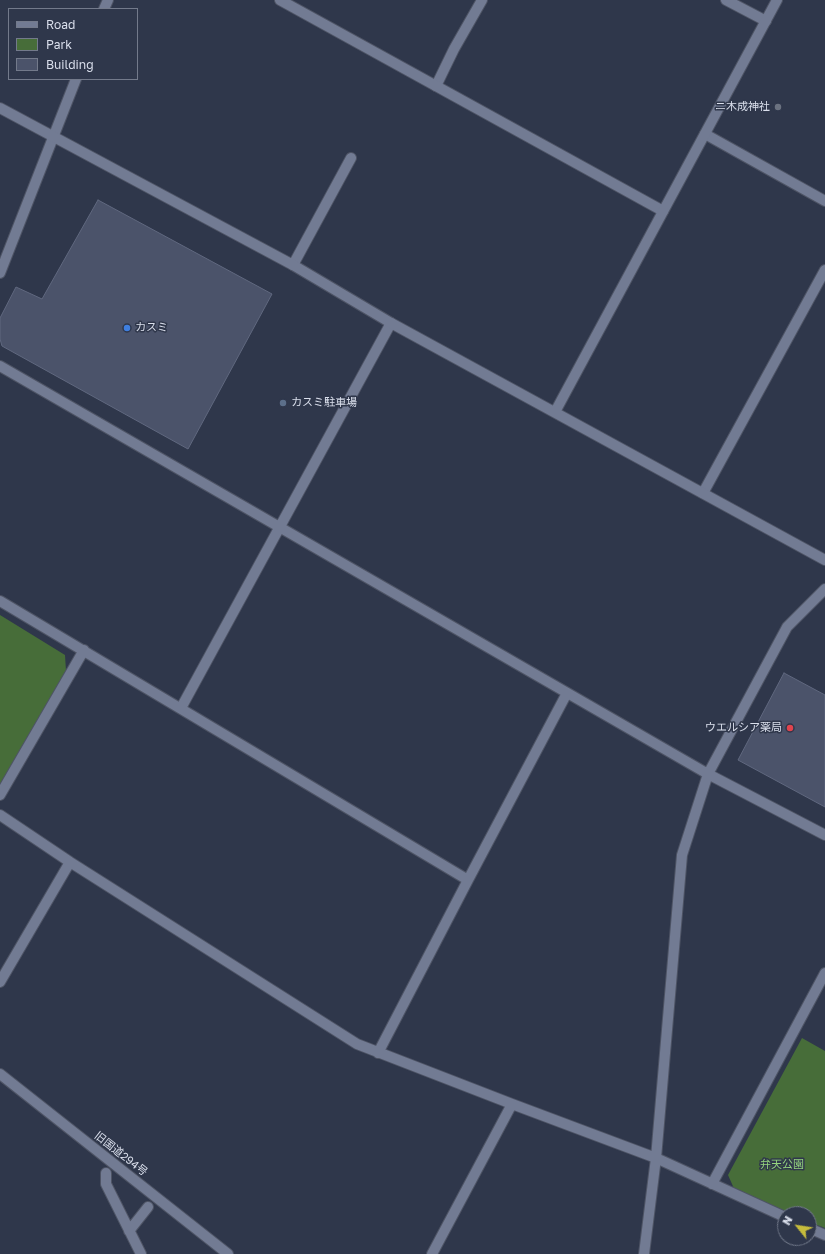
<!DOCTYPE html>
<meta charset="utf-8">
<style>
body{margin:0}
#map{position:relative;width:825px;height:1254px;overflow:hidden;background:#2f374b;font-family:"Golos Text",sans-serif}
canvas{display:block}
.legend{position:absolute;left:8px;top:8px;width:130px;height:72px;box-sizing:border-box;background:#2f374b;border:1px solid #737a8b;margin:0;padding:5px 7px;list-style:none;font-size:12px;color:#dadfec}
.legend li{display:flex;align-items:center;gap:8px;height:20px}
.legend b{width:20px;border:1px solid #737a8b}
.north{position:absolute;left:777px;top:1206px;width:40px;height:40px;box-sizing:border-box;background:#2f374b;border:1px solid #737a8b;border-radius:50%;rotate:300deg;font-size:11px;font-weight:700;line-height:16px;text-align:center;color:#dadfec}
.north::after{content:'';display:block;margin:auto;width:14px;height:18px;background:#c6bc3c;clip-path:polygon(50% 0,100% 100%,50% 72%,0 100%)}
</style>
<div id="map">
<canvas width="825" height="1254"></canvas>
<ul class="legend">
<li><b style="height:5px;background:#727b93"></b>Road</li>
<li><b style="height:11px;background:#476d39"></b>Park</li>
<li><b style="height:11px;background:#4b536a"></b>Building</li>
</ul>
<div class="north">N</div>
</div>
<script>
const context = document.querySelector('canvas').getContext('2d');
context.lineJoin = 'round';
function fillPath(path, color) { context.fillStyle = color; context.fill(path, 'evenodd'); }
const poly = rows => new Path2D(rows.map(r => 'M' + r).join(''));
function stroke(path, color, width, dash) { context.strokeStyle = color; context.lineWidth = width; context.lineCap = dash ? 'butt' : 'round'; context.setLineDash(dash || []); context.stroke(path); }
function drawText(font, color, halo, rows, align = 'center') {
  context.font = font + ' "Golos Text","Noto Sans JP",sans-serif'; context.lineWidth = 3; context.setLineDash([]); context.textBaseline = 'middle'; context.strokeStyle = halo; context.fillStyle = color; for (const [text, x, y, turn = 0] of rows) {
    context.save(); context.translate(x, y); context.rotate((+turn || 0) * Math.PI / 180); context.textAlign = isNaN(turn) ? turn : align; if (halo) context.strokeText(text, 0, 0); context.fillText(text, 0, 0); context.restore();
  }
}
fillPath(poly([
 [0,615,65,655,66,671,0,785],
 [802,1038,825,1051,825,1228,809,1222,809,1214,789,1214,736,1193,728,1175]
]), '#476d39');
const building = poly([
 [98,200,272,294,188,449,2,346,0,339,0,318,16,287,42,299,98,200],
 [784,673,825,695,825,807,738,760,784,673]
]);
fillPath(building, '#4b536a');
stroke(building, '#60687f', 1);
const lane = poly([
 [436,86,454,49,482,0],
 [293,265,351,158],
 [106,1173,106,1184,141,1254],
 [129,1231,148,1207]
]);
const street = poly([
 [280,0,663,211],
 [726,0,766,21],
 [104,9,108,0],
 [705,134,825,201],
 [0,273,76,79],
 [0,366,708,774,825,835],
 [703,493,825,270],
 [0,601,468,880],
 [181,708,391,323],
 [0,795,84,650],
 [0,815,70,862,357,1044,512,1104,656,1158,785,1217],
 [0,982,70,862],
 [378,1053,468,880,567,693],
 [712,1184,825,973],
 [809,1228,825,1235],
 [432,1254,512,1104],
 [644,1254,656,1158,682,855,708,774,787,627,825,589]
]);
const secondary = poly([
 [0,108,293,265,391,323,825,560],
 [555,412,777,0],
 [0,1074,228,1254]
]);
stroke(lane, '#4e5465', 12);
stroke(street, '#4e5465', 12);
stroke(secondary, '#4e5465', 12);
stroke(lane, '#727b93', 10);
stroke(street, '#727b93', 10);
stroke(secondary, '#727b93', 10);
for (const [x, y, r, color] of [
 [778,107,4,"#6b7280"],
 [127,328,4,"#3f7fe0"],
 [283,403,4,"#5c6f8a"],
 [790,728,4,"#e0444e"]
]) { const dot = new Path2D(); dot.arc(x, y, r, 0, 2 * Math.PI); context.fillStyle = color; context.fill(dot); stroke(dot, '#2f374b', 1.5); }
drawText('11px', '#dadfec', '#2f374b', [
 ["ニ木成神社",770,107],
 ["カスミ",135,328,"left"],
 ["カスミ駐車場",291,403,"left"],
 ["ウエルシア薬局",782,728]
], 'right');
drawText('11px', '#dadfec', '#2f374b', [
 ["旧国道294号",121,1154,38]
]);
drawText('11px', '#95d47e', '#2f374b', [
 ["弁天公園",782,1165]
]);
</script>
